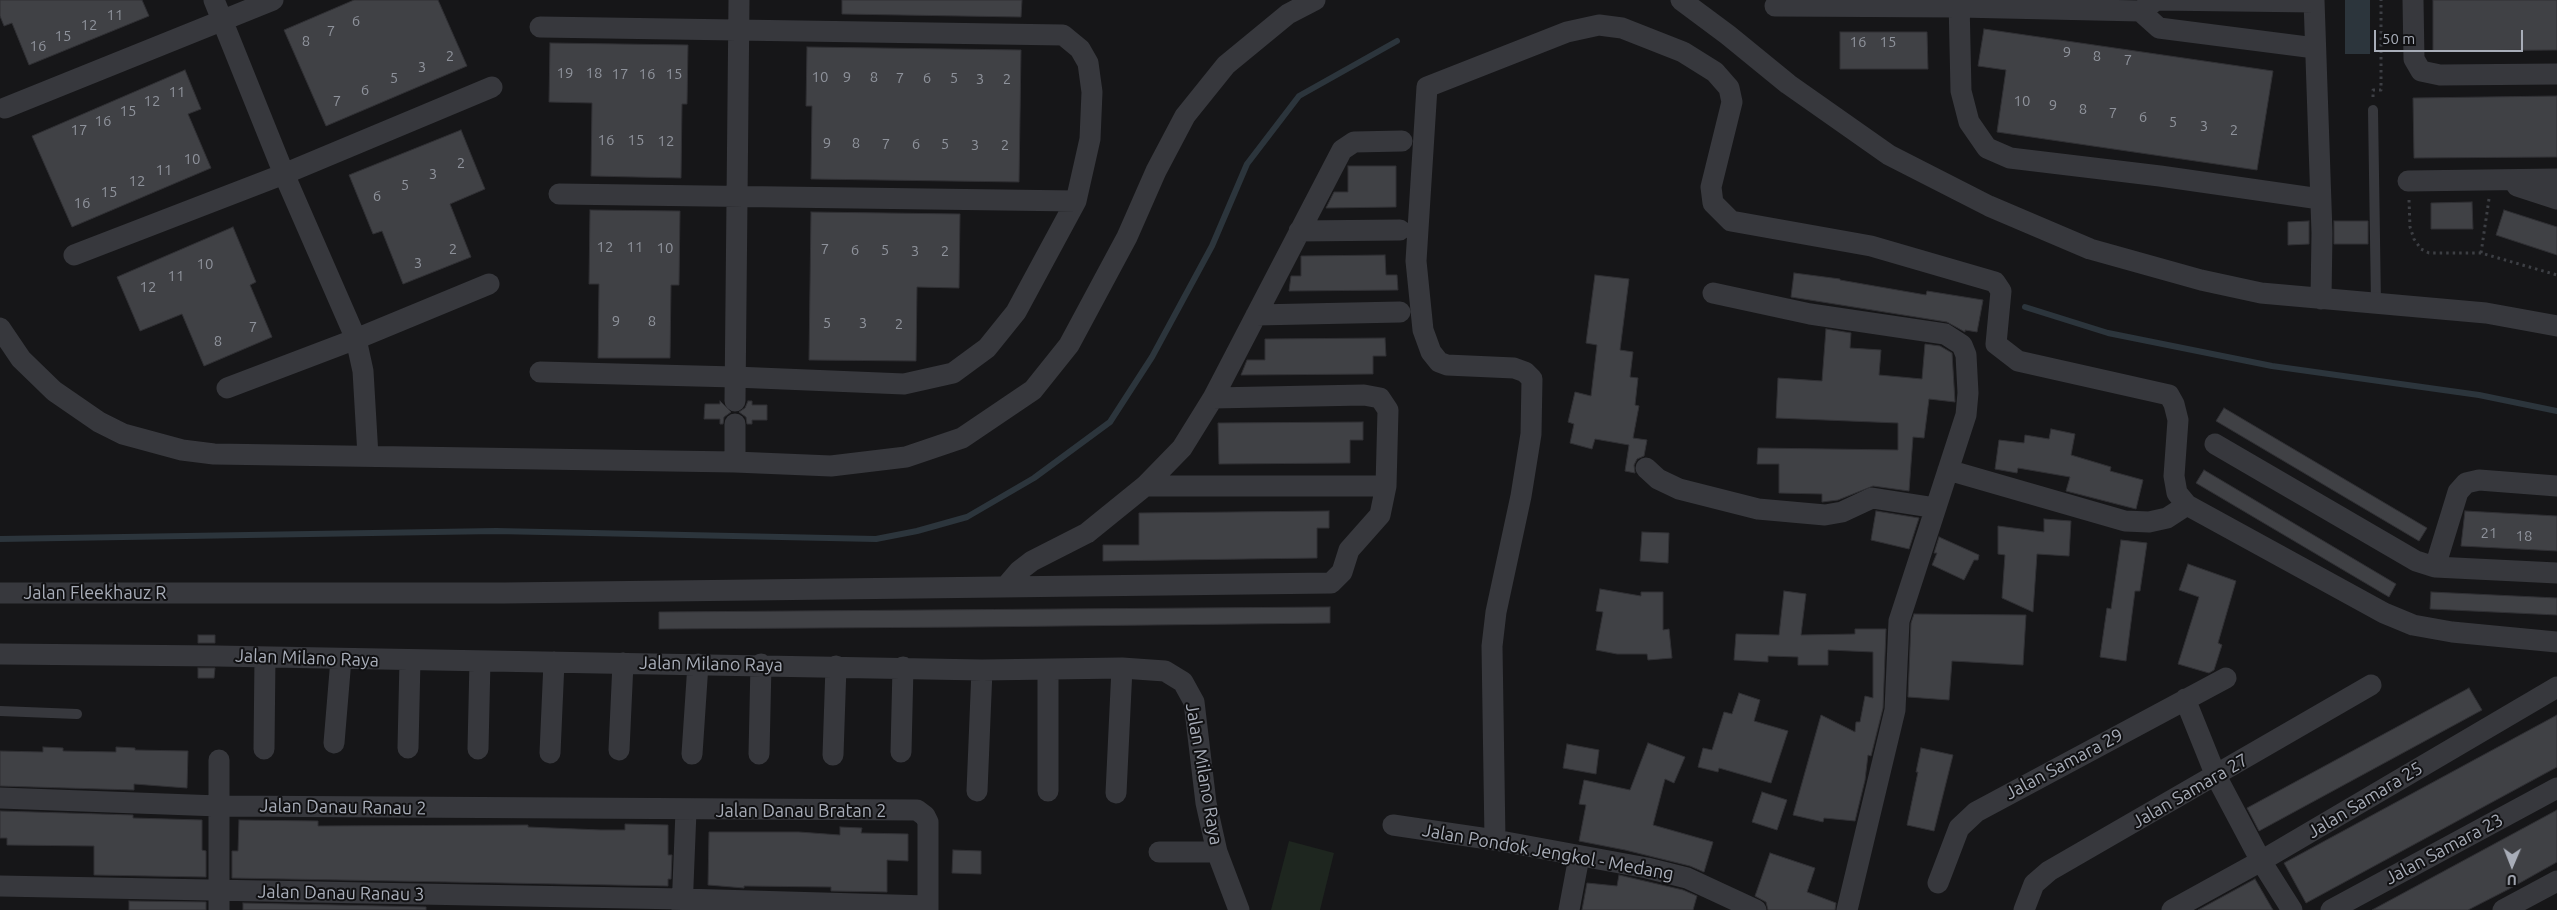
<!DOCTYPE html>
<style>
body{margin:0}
#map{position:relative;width:2557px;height:910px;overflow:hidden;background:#161618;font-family:Ubuntu,sans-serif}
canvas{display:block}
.north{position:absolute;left:2487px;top:840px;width:50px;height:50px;-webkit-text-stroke:4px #111113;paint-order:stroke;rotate:181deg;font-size:14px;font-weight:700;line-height:20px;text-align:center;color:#a8adb8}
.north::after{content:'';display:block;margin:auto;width:18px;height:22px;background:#a8adb8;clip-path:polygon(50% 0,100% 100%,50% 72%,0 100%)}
.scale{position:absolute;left:2374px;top:30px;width:149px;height:22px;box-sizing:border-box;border:2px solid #a8adb8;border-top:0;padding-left:6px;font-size:15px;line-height:18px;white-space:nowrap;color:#a8adb8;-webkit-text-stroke:4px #111113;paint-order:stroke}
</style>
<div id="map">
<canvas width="2557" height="910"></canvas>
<div class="north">U</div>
<div class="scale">50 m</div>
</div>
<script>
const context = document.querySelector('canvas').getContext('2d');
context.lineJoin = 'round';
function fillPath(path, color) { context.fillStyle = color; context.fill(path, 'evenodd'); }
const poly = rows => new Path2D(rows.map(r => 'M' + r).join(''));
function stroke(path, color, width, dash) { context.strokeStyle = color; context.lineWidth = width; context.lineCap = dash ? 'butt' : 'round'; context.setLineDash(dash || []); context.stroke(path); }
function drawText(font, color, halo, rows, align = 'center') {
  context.font = font + ' Ubuntu,sans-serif'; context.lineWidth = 4; context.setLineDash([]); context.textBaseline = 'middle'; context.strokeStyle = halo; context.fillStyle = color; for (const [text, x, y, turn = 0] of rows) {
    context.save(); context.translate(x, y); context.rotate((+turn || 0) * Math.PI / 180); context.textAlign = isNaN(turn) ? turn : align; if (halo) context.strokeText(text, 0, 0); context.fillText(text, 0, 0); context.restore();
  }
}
fillPath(poly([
 [1289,841,1334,853,1320,910,1271,910]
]), '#1e261f');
fillPath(poly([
 [2345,0,2370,0,2370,54,2345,54]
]), '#2c353c');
stroke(poly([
 [2025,307,2108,333,2272,366,2479,395,2557,411],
 [0,539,496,531,876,539,917,531,967,517,1034,478,1110,422,1152,357,1212,246,1247,164,1299,96,1397,41]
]), '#2c353c', 6);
const building = poly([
 [0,0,142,0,149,16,29,65,12,23,4,26,0,16,0,0],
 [354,0,438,0,467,66,326,126,284,30,354,0],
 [842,0,1022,0,1021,17,842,14,842,0],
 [2433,0,2557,0,2557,50,2433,51,2433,0],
 [1984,29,2273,71,2257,170,1997,132,2006,70,1978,66,1984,29],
 [1840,32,1927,32,1928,69,1840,69,1840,32],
 [550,43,688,45,687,104,682,104,681,178,591,176,592,103,549,102,550,43],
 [807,47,1021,50,1019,182,811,179,812,106,806,106,807,47],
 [185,70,201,109,188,114,211,168,72,227,32,136,185,70],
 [2557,96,2557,157,2414,158,2413,98,2557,96],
 [461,130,485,189,450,204,471,257,403,284,382,231,373,234,349,175,461,130],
 [1348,166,1396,166,1396,207,1326,208,1334,192,1348,192,1348,166],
 [2472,202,2473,229,2431,229,2431,203,2472,202],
 [590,210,680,211,679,285,671,285,670,358,598,358,599,284,589,284,590,210],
 [2504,210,2557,227,2557,255,2496,235,2504,210],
 [811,212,960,214,959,288,917,287,916,361,809,360,811,212],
 [2309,221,2309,244,2288,245,2288,222,2309,221],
 [2334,221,2368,221,2368,244,2334,244,2334,221],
 [233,227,256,282,250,285,272,337,204,366,182,314,140,331,117,277,233,227],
 [1385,255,1386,275,1397,275,1398,290,1289,291,1291,276,1301,276,1301,256,1385,255],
 [1794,273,1840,279,1840,280,1926,295,1927,291,1983,300,1977,332,1965,330,1965,332,1947,322,1791,297,1794,273],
 [1595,275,1629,279,1620,350,1633,352,1630,377,1638,378,1635,405,1639,406,1633,438,1647,440,1644,456,1637,459,1634,465,1635,473,1625,471,1629,445,1595,439,1592,449,1570,443,1574,424,1568,422,1575,392,1591,396,1597,345,1586,343,1595,275],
 [1826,329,1851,333,1850,348,1881,350,1879,375,1922,379,1925,344,1940,346,1952,353,1955,402,1929,399,1924,438,1913,437,1909,491,1873,486,1838,500,1822,502,1822,494,1779,493,1779,464,1757,464,1758,448,1898,450,1898,423,1776,418,1778,378,1822,381,1826,329],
 [1385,338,1386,356,1373,356,1373,374,1241,375,1247,360,1265,360,1265,339,1385,338],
 [720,401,731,412,724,417,723,424,720,424,720,419,704,419,705,404,720,404,720,401],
 [748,401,752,401,752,405,767,405,767,420,752,420,752,424,747,424,746,417,739,412,745,408,748,401],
 [2224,408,2427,528,2419,541,2216,421,2224,408],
 [1363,422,1363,440,1350,440,1350,463,1219,464,1218,423,1363,422],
 [2051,429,2075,434,2071,455,2111,467,2110,471,2143,480,2136,509,2066,491,2070,477,2018,468,2017,473,1995,469,1999,440,2024,443,2025,435,2049,439,2051,429],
 [2204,470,2396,584,2389,597,2196,483,2204,470],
 [1329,511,1329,528,1317,528,1317,558,1103,561,1103,545,1139,545,1139,513,1329,511],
 [1876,511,1919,518,1909,549,1871,540,1876,511],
 [2465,511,2557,516,2557,551,2461,546,2465,511],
 [2044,519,2071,521,2069,556,2037,554,2033,612,2002,598,2005,555,1998,554,1998,526,2044,532,2044,519],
 [1642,532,1669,533,1668,563,1640,561,1642,532],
 [1939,537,1979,555,1978,560,1974,560,1964,580,1932,565,1937,553,1934,553,1939,537],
 [2121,540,2147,543,2140,591,2135,591,2126,661,2100,657,2107,608,2111,609,2121,540],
 [2188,564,2236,581,2218,643,2222,645,2214,670,2209,673,2178,664,2199,597,2179,590,2188,564],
 [1600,589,1641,596,1641,592,1663,592,1663,630,1669,629,1672,658,1648,660,1647,654,1617,654,1596,650,1603,612,1596,611,1600,589],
 [1784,591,1806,594,1801,635,1855,634,1855,629,1886,629,1883,708,1871,756,1868,755,1865,780,1855,821,1824,818,1823,822,1793,815,1821,715,1855,732,1856,722,1860,722,1865,696,1873,698,1873,652,1828,650,1828,665,1798,665,1798,657,1768,656,1768,662,1734,660,1736,634,1779,635,1784,591],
 [2431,592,2557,598,2557,615,2430,609,2431,592],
 [1330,607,1330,623,970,627,659,629,659,612,1330,607],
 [1914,614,2026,615,2023,665,1952,661,1949,700,1908,697,1911,623,1914,614],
 [198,635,215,635,215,643,198,643,198,635],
 [198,668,215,668,214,678,198,678,198,668],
 [2469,688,2482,710,2259,831,2247,808,2469,688],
 [1739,693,1760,700,1754,721,1788,731,1771,783,1719,768,1718,772,1698,767,1703,748,1712,750,1724,712,1732,714,1739,693],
 [2557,715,2557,767,2306,903,2284,863,2557,715],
 [1648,743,1685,757,1674,783,1665,779,1653,825,1713,842,1704,872,1690,866,1625,850,1579,841,1586,805,1579,804,1584,780,1630,790,1648,743],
 [1567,744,1599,750,1596,774,1563,768,1567,744],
 [43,747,63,748,63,751,116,752,116,747,135,748,135,750,188,751,187,788,134,784,134,790,0,786,0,751,43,752,43,747],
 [1921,748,1953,755,1934,831,1907,825,1918,772,1916,772,1921,748],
 [1762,792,1787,800,1777,830,1752,822,1762,792],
 [2557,810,2557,862,2509,889,2468,910,2372,910,2557,810],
 [0,811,133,815,133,818,202,820,202,850,206,851,206,877,94,875,94,846,7,845,7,838,0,838,0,811],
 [239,820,318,821,318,826,528,825,528,827,601,830,625,830,625,824,668,825,668,855,672,855,671,879,668,879,668,886,232,878,232,851,238,851,239,820],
 [840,827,862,828,861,833,908,834,908,861,887,860,887,892,831,891,831,887,744,886,744,888,708,885,709,832,799,832,840,835,840,827],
 [953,850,981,851,981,874,952,873,953,850],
 [1770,853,1815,868,1807,892,1836,903,1835,910,1768,910,1766,902,1755,896,1770,853],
 [1619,875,1683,890,1697,896,1693,910,1582,910,1587,883,1617,886,1619,875],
 [2255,879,2273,910,2198,910,2255,879],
 [129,901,206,902,206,910,129,910,129,901],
 [243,903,426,907,426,910,243,910,243,903]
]);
fillPath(building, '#404145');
stroke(building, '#303034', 1);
stroke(poly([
 [2373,97,2373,90,2381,90,2381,0],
 [2409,200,2410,227,2414,239,2421,249,2429,253,2481,253,2557,275],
 [2481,253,2489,199]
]), '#3d3f44', 3, [2.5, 4]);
stroke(poly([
 [2373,110,2376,303],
 [0,711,77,714]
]), '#37383d', 10);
stroke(poly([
 [214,0,284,174,356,339,363,371,368,456],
 [1681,0,1728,35,1788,84,1889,155,1989,206,2090,249,2201,280,2261,293,2486,313,2557,326],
 [1959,0,1961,91,1969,122,1987,148,2010,158,2160,176,2320,199],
 [2314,0,2322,233,2321,299],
 [2413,0,2414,59,2421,71,2440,75,2557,74],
 [1775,6,1959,7,2140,11,2157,0,2314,2],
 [2140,11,2159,28,2315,48],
 [540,27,1063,35,1080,49,1088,63,1092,92,1090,139,1076,201,1016,312,987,348,953,373,904,384,735,377,540,372],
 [5,108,273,0],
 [2408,181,2557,179],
 [2517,186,2557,199],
 [559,194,1076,201],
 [1299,231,1400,230],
 [74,255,284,174,492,87],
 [1713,293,1810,314,1945,334,1962,345,1966,355,1968,393,1966,415,1899,621,1895,710,1847,910],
 [1256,315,1400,312],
 [0,328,21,359,54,391,99,422,123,434,182,450,214,454,735,462,831,466,906,457,962,438,1033,390,1069,345,1127,237,1156,171,1185,116,1226,65,1288,14,1315,0],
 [227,388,356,339,489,284],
 [735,401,739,0],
 [735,424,735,462],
 [2215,444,2416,561,2435,567,2557,573],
 [1646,468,1658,479,1679,489,1758,509,1825,515,1842,512,1872,498,1936,508],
 [1948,470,2125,521,2149,522,2167,518,2187,505],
 [1145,486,1386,486],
 [2435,567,2458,492,2466,483,2479,480,2557,486],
 [1007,585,1019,571,1032,561,1087,533,1145,486,1182,448,1213,398,1342,150,1354,142,1402,141],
 [0,593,504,593,1331,583,1342,572,1349,550,1380,515,1386,486,1388,410,1380,398,1364,395,1213,398],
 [0,654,217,656,982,670,1122,668,1165,671,1183,682,1194,702,1206,803,1217,852,1239,910],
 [2185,699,2216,776,2261,861,2292,910],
 [334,743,341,659],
 [408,748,410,660],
 [264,749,265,657],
 [478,749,480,661],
 [619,750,623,663],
 [901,752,903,667],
 [550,753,554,662],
 [692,754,698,664],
 [759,754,761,664],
 [833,755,836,666],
 [219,760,219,910],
 [977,791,982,670],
 [1048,791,1048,670],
 [1116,793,1122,668],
 [0,798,219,806,917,810,925,816,928,822,928,910],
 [1393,825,1495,840,1647,868,1687,878,1756,910],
 [1495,840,1492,646,1496,612,1521,496,1531,434,1532,379,1525,372,1514,368,1447,365,1439,362,1431,352,1423,330,1416,261,1427,87,1567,32,1599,25,1622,28,1683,52,1715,72,1729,88,1732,102,1711,187,1713,203,1731,221,1871,246,1995,282,2001,291,1996,344,2018,361,2169,395,2174,404,2178,420,2174,476,2177,493,2187,505,2384,613,2413,625,2452,632,2557,642],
 [1159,852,1217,852],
 [1938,883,1959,828,1976,812,2226,678],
 [0,886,682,899,928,906],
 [682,910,686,811],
 [1569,910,1579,857],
 [2024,910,2034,884,2049,871,2371,685],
 [2172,910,2261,861,2557,687],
 [2331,910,2557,788],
 [2503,910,2557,881]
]), '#37383d', 21);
drawText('15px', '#8e929b', null, [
 ["11",115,15],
 ["6",356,21],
 ["12",89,25],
 ["7",331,31],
 ["15",63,36],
 ["8",306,41],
 ["16",1858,42],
 ["15",1888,42],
 ["16",38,46],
 ["9",2067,52],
 ["2",450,56],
 ["8",2097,56],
 ["7",2128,60],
 ["3",422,67],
 ["19",565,73],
 ["18",594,73],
 ["17",620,74],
 ["16",647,74],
 ["15",674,74],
 ["10",820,77],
 ["9",847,77],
 ["8",874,77],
 ["5",394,78],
 ["7",900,78],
 ["6",927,78],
 ["5",954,78],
 ["3",980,79],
 ["2",1007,79],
 ["6",365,90],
 ["11",177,92],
 ["12",152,101],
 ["7",337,101],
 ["10",2022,101],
 ["9",2053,105],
 ["8",2083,109],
 ["15",128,111],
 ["7",2113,113],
 ["6",2143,117],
 ["16",103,121],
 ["5",2173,122],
 ["3",2204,126],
 ["17",79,130],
 ["2",2234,130],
 ["16",606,140],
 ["15",636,140],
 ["12",666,141],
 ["9",827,143],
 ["8",856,143],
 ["7",886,144],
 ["6",916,144],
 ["5",945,144],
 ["3",975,145],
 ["2",1005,145],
 ["10",192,159],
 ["2",461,163],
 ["11",164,170],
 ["3",433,174],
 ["12",137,181],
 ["5",405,185],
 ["15",109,192],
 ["6",377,196],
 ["16",82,203],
 ["12",605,247],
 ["11",635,247],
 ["10",665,248],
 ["2",453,249],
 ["7",825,249],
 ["6",855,250],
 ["5",885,250],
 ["3",915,251],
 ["2",945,251],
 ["3",418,263],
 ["10",205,264],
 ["11",176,276],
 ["12",148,287],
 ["9",616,321],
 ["8",652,321],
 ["5",827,323],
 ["3",863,323],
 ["2",899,324],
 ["7",253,327],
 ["8",218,341],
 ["21",2489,533],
 ["18",2524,536]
]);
drawText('18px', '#a8adb8', '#111113', [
 ["Jalan Fleekhauz R",95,593],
 ["Jalan Milano Raya",307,658,2],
 ["Jalan Milano Raya",711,664,1],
 ["Jalan Samara 29",2064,764,-28],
 ["Jalan Milano Raya",1204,774,80],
 ["Jalan Samara 27",2190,791,-30],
 ["Jalan Samara 25",2365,800,-31],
 ["Jalan Danau Ranau 2",343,807,1],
 ["Jalan Danau Bratan 2",801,811],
 ["Jalan Samara 23",2444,849,-28],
 ["Jalan Pondok Jengkol - Medang",1548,852,10],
 ["Jalan Danau Ranau 3",341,893,1]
]);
</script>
